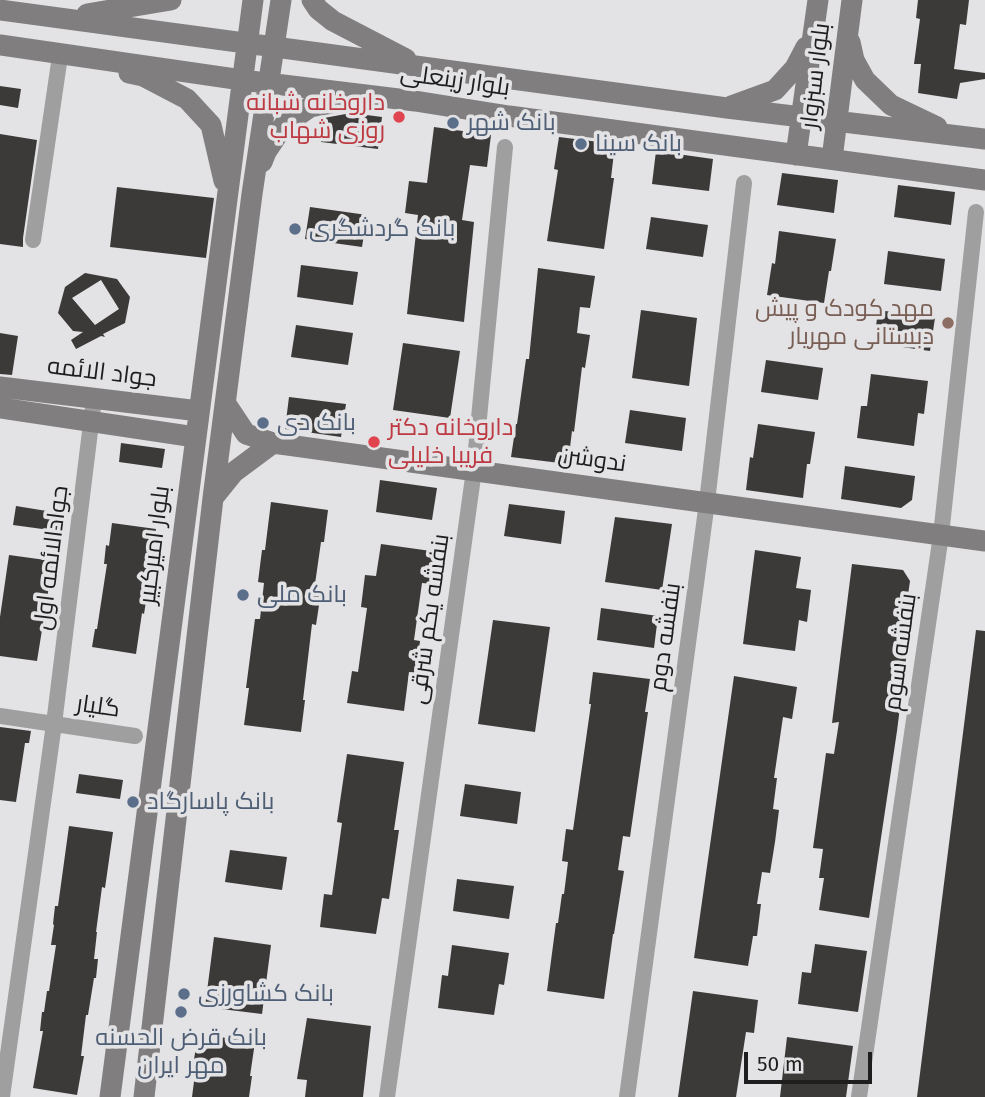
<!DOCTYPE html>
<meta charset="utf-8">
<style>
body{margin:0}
#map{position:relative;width:985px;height:1097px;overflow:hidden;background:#e3e2e4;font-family:"Fira Sans",sans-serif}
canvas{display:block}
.scale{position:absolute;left:744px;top:1052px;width:128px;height:32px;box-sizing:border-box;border:4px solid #1e1e1f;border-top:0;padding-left:9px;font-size:21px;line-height:24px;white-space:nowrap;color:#1e1e1f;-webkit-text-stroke:5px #e3e2e4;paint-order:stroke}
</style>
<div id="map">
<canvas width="985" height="1097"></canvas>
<div class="scale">50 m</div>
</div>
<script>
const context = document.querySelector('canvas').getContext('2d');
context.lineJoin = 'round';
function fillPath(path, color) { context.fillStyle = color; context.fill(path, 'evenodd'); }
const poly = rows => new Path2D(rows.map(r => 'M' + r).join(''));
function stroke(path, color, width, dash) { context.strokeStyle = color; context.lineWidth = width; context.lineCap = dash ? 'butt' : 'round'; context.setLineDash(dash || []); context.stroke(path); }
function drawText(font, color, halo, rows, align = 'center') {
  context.font = font + ' "Fira Sans",Cairo,sans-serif'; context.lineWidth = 7; context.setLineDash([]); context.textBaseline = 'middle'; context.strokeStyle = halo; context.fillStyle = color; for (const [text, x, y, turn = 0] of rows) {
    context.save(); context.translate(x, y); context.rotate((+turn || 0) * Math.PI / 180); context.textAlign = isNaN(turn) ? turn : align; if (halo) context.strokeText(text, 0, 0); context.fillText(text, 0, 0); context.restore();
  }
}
fillPath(poly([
 [918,0,969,0,966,25,960,24,954,69,985,73,985,79,960,83,957,99,918,93,921,64,914,64,920,19,916,18],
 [0,86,21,89,18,108,0,105],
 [351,113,382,117,378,149,321,142,324,118],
 [434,127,491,135,487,167,470,165,462,220,474,222,464,322,407,314,418,215,405,213,409,181,427,183],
 [0,134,37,140,23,238,23,247,0,244],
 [559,137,615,144,611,178,614,178,604,249,547,241,558,170,554,169],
 [656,151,713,159,709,191,652,184],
 [782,173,838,180,834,213,777,205],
 [898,185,955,192,951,225,894,217],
 [117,187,214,198,206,258,110,247],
 [310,207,367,215,362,247,305,239],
 [651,217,708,225,703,257,646,249],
 [779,231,836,239,831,271,829,271,824,303,767,295,772,263,775,264],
 [888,251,945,259,941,291,884,284],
 [301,265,358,272,353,305,297,297],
 [538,268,595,276,590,308,580,307,577,333,590,335,585,368,582,367,574,432,572,431,568,464,511,457,516,424,517,424,526,359,529,359],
 [85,273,117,279,130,297,125,323,103,334,105,337,101,336,76,349,71,340,83,332,73,331,58,313,65,287],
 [101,280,119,309,95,325,72,298],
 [641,310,697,318,689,386,632,378],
 [878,310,935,318,930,351,874,343],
 [296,325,353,333,348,365,291,357],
 [0,333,18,336,12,375,0,374],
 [403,343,460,351,450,418,393,410],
 [766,360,823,368,818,400,761,392],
 [871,374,928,381,924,414,918,413,914,446,857,438,861,406,867,406],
 [289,397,346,404,341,437,285,429],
 [630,410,686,418,682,451,625,443],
 [758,424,815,432,810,464,807,464,803,498,746,490,750,457,753,458],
 [121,443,165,449,162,468,119,462],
 [845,466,915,476,912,500,901,508,841,499],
 [380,480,437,488,432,520,376,512],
 [271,502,328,510,324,542,321,542,314,591,321,592,316,625,312,624,303,700,305,700,301,732,244,725,249,688,246,688,255,619,260,619,264,583,258,582,262,550,265,550],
 [509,504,565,511,561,544,504,536],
 [16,506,59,513,57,531,13,525],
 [615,517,672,524,662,590,605,582],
 [112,523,156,529,153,547,151,547,144,595,147,595,144,614,142,613,136,654,92,647,95,629,97,629,107,564,104,564,106,545,109,546],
 [381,544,438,552,433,584,422,583,414,640,420,641,416,673,409,672,404,711,347,703,352,671,358,672,367,608,361,607,365,575,376,576],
 [755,550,801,557,796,588,811,590,807,622,799,620,795,651,743,644],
 [9,555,53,561,37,661,0,656,0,617],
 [852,564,903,570,910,581,907,602,913,603,897,731,869,918,819,910,824,878,819,878,823,849,813,848,826,753,834,754,839,722,832,723],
 [601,608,658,616,654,648,597,640],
 [493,620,550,627,535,732,478,724],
 [976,630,985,631,985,1097,917,1097],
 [593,672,650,679,645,712,648,712,630,837,623,836,618,870,624,871,614,934,613,934,604,999,547,991,556,923,558,923,562,894,564,894,568,862,562,861,566,829,573,830,591,704,589,704],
 [734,676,797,687,792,719,783,717,774,778,777,778,773,809,779,810,775,842,770,873,762,872,757,904,761,904,757,936,753,936,748,966,694,958],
 [0,727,31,731,29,743,25,743,16,802,0,800],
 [347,754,404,762,394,830,399,830,389,899,382,898,376,934,320,927,324,894,332,895,342,823,337,822],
 [79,774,123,780,120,799,76,793],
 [465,784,521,792,517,824,460,816],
 [69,826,113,832,105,888,102,887,96,932,97,932,94,959,98,959,96,978,94,978,88,1015,86,1015,81,1056,84,1056,77,1095,33,1088,43,1031,40,1031,42,1012,44,1012,47,991,49,991,56,945,51,945,54,925,53,924,55,906,58,906],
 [230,850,287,857,282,890,225,882],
 [457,879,514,886,509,919,453,911],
 [214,937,271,945,262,1014,205,1007],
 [815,944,867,951,858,1012,798,1004,802,972,811,973],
 [452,945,509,953,504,985,499,984,494,1015,438,1008,442,975,448,976],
 [693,991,758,1000,754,1033,746,1032,736,1097,678,1097],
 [307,1018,371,1026,363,1097,305,1097,307,1080,297,1079],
 [198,1034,255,1042,250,1076,252,1076,249,1097,192,1097,196,1066,193,1066],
 [787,1037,853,1046,846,1097,780,1097]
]), '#3c3a39');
stroke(poly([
 [33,240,60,56],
 [0,716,135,736],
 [2,1097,54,724,94,399],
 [387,1097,474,470,505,147],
 [627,1097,707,502,744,183],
 [859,1097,941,535,976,212]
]), '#a09f9f', 16);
stroke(poly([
 [312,0,318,9,333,21,406,59],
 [0,10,727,108,985,139],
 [87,14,171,0],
 [850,42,854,60,865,80,891,105,937,127],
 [0,45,242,80,415,101,509,116,985,180],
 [129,73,143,76,187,99,211,125,224,181],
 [731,106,775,90,795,68,806,47],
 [796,155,818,0],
 [832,159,852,0],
 [262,162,266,152,284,125,310,107,349,100],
 [0,387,199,411],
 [226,404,246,434,273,443,985,541],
 [0,408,195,437],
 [213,498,234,472,273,443],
 [110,1097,253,0],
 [144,1097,213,498,252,194,281,0]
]), '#807e7e', 21);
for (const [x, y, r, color] of [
 [399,117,7,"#e0444e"],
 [453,123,7,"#5c6f8a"],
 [581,144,7,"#5c6f8a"],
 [295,229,7,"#5c6f8a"],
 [948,323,7,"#8d6e63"],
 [263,423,7,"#5c6f8a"],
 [374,442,7,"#e0444e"],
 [243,595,7,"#5c6f8a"],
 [133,802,7,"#5c6f8a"],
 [184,994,7,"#5c6f8a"],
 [181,1012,7,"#5c6f8a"]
]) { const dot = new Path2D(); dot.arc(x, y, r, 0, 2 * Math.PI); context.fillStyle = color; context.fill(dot); stroke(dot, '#e3e2e4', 2.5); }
drawText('24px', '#1e1e1f', '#e3e2e4', [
 ["بلوار سبزوار",816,76,-83],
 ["بلوار زینعلی",455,81,8],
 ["جواد الائمه",102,373,7],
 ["ندوشن",592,460,8],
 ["بلوار امیرکبیر",155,545,-83],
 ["جوادالائمه اول",52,558,-83],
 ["بنفشه یکم شرقی",430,619,-82],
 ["بنفشه دوم",666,637,-82],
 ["بنفشه سوم",901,652,-82],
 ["گلیار",98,707,8]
]);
drawText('24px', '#be3a42', '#e3e2e4', [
 ["داروخانه شبانه",385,103],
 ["روزی شهاب",385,131],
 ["داروخانه دکتر",388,428,"left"],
 ["فریبا خلیلی",388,456,"left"]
], 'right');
drawText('24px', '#4e5e75', '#e3e2e4', [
 ["بانک شهر",467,123],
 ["بانک سینا",595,144],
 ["بانک گردشگری",309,229],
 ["بانک دی",277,423],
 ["بانک ملی",257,595],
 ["بانک پاسارگاد",147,802],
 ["بانک کشاورزی",198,994],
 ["بانک قرض الحسنه",181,1038,"center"],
 ["مهر ایران",181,1066,"center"]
], 'left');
drawText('24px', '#785e54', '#e3e2e4', [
 ["مهد کودک و پیش",934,309],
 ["دبستانی مهریار",934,337]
], 'right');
</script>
